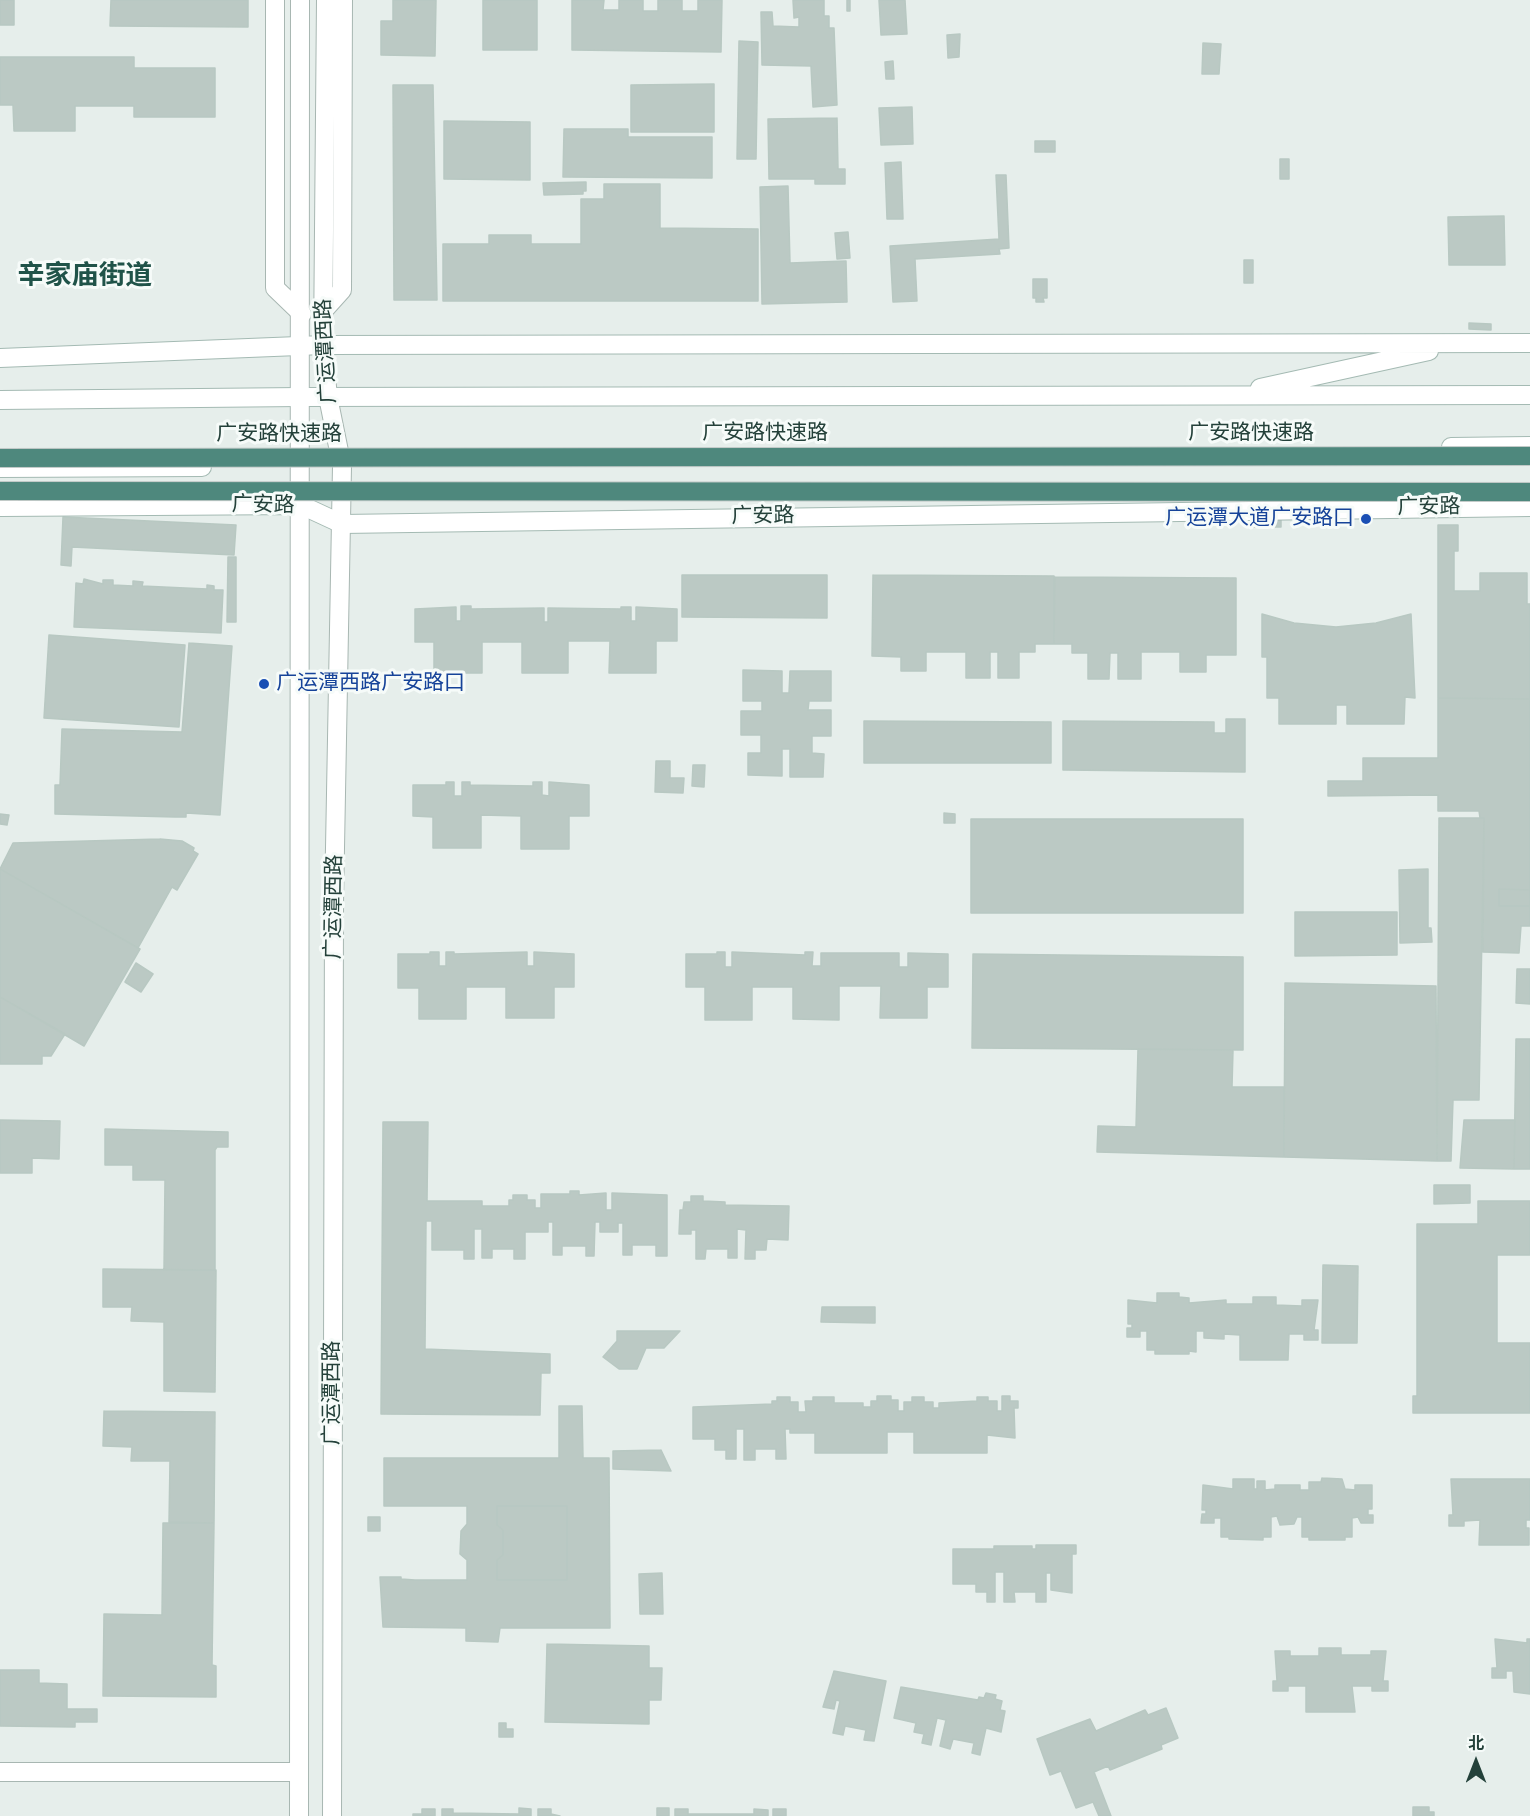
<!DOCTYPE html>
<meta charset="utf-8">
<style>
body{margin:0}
#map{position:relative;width:1530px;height:1816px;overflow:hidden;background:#e6eeeb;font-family:"Nunito Sans","Noto Sans SC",sans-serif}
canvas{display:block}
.north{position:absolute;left:1446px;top:1732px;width:60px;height:60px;-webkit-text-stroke:4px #f6fbf9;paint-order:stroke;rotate:0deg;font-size:16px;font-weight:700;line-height:24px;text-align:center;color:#24413a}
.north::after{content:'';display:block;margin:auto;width:21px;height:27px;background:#24413a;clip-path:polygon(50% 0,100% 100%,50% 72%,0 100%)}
</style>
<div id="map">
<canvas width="1530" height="1816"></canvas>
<div class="north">北</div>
</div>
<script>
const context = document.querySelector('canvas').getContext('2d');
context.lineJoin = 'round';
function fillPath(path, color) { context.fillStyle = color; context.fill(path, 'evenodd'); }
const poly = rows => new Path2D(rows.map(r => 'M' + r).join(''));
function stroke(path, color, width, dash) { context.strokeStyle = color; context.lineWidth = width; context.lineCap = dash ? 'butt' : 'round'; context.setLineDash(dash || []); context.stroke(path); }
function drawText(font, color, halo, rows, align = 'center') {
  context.font = font + ' "Nunito Sans","Noto Sans SC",sans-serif'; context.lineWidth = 6; context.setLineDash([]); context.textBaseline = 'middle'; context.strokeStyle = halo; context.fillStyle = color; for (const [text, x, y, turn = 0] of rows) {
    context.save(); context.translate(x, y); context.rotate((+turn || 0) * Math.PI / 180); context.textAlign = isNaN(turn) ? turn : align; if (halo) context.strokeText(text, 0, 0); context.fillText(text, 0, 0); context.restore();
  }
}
const building = poly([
 [0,0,14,0,14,25,0,25,0,0],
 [111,0,248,0,248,27,110,26,111,0],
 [393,0,436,0,435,56,381,55,381,21,393,21,393,0],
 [483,0,537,0,537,50,483,50,483,0],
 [572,0,604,0,603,10,619,10,619,0,643,0,643,11,658,11,658,0,682,0,682,11,698,11,698,0,722,0,721,52,572,50,572,0],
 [793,0,824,0,824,16,829,16,829,28,834,28,837,105,813,107,811,66,762,65,761,12,772,12,773,26,799,27,799,17,794,18,793,0],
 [847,0,850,0,850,11,847,11,847,0],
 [879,0,905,0,907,34,881,35,879,0],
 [960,34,959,57,948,58,947,35,960,34],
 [739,41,758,42,756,159,737,159,739,41],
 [1203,43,1221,44,1219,74,1202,74,1203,43],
 [0,57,134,57,134,68,215,68,215,117,134,117,134,106,75,106,75,131,14,131,13,105,0,105,0,57],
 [893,61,894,79,886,79,885,62,893,61],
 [714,84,714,132,631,132,631,85,714,84],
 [393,85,433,85,437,300,394,300,393,85],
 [912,107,913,144,881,145,879,108,912,107],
 [837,118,838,169,845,169,845,184,815,184,815,179,769,179,768,119,837,118],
 [444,121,530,122,530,180,444,179,444,121],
 [564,129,628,129,628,137,712,137,712,178,563,177,564,129],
 [1035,141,1055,141,1055,152,1035,152,1035,141],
 [1280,159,1289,159,1289,179,1280,179,1280,159],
 [901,162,903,219,887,219,885,163,901,162],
 [996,175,1006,175,1009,248,999,249,1000,254,915,259,917,301,893,302,890,246,999,239,996,175],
 [586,182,586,191,583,191,583,194,544,195,543,183,586,182],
 [604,184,660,184,660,228,758,229,758,301,443,301,443,244,489,244,489,235,531,235,531,244,581,244,581,199,604,199,604,184],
 [788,186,790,263,846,261,847,302,762,304,760,187,788,186],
 [1504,216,1505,265,1449,265,1448,217,1504,216],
 [848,232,850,258,837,259,835,233,848,232],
 [1244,260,1253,260,1253,283,1244,283,1244,260],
 [1033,279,1047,279,1047,298,1043,298,1044,302,1036,302,1036,298,1033,298,1033,279],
 [1469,323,1491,324,1491,330,1469,329,1469,323],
 [1246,516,1281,517,1281,527,1246,527,1246,516],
 [63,517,236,525,234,555,72,547,71,566,61,565,63,517],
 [1438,525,1458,525,1458,551,1454,551,1454,591,1480,591,1480,573,1527,573,1527,604,1530,604,1530,699,1438,698,1438,525],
 [228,557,236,557,236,622,227,622,228,557],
 [682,575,827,575,827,618,682,617,682,575],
 [873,575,1054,576,1054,644,1035,644,1035,652,1019,652,1019,678,998,678,998,652,990,652,990,678,966,678,966,652,926,652,926,671,901,671,901,657,872,656,873,575],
 [1055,577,1236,578,1236,655,1206,655,1206,672,1180,672,1180,652,1141,652,1141,679,1118,679,1118,653,1110,653,1109,679,1088,679,1088,653,1072,653,1072,644,1054,644,1055,577],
 [84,579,103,584,103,580,113,580,113,585,133,586,133,581,143,582,142,586,207,589,207,585,214,586,214,590,223,590,221,633,74,627,76,583,83,584,84,579],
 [461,606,471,606,471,609,544,608,544,622,548,622,548,608,621,609,621,607,631,607,631,621,636,621,636,607,677,609,677,641,656,641,656,673,609,673,610,641,568,641,568,673,522,673,522,642,482,642,482,673,434,673,434,642,415,642,415,609,456,607,456,621,461,621,461,606],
 [1262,614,1294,623,1336,627,1376,623,1411,614,1415,698,1405,697,1404,724,1347,724,1347,705,1336,705,1336,724,1279,724,1279,698,1267,698,1267,657,1262,657,1262,614],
 [49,635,185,645,179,727,44,718,49,635],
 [189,643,232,646,220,815,186,813,186,817,175,817,55,814,55,785,60,785,62,729,182,732,189,643],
 [743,670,782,671,782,693,789,693,790,671,831,671,831,701,809,701,808,710,831,710,831,736,812,736,812,753,824,754,823,777,790,777,790,749,782,749,782,776,748,775,748,753,761,753,761,735,741,735,741,711,762,711,762,701,743,701,743,670],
 [1438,698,1530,699,1530,890,1499,889,1499,906,1530,906,1530,926,1521,926,1519,953,1483,952,1484,818,1480,818,1479,811,1438,811,1438,795,1328,796,1328,781,1363,781,1363,758,1438,758,1438,698],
 [1226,719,1245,719,1245,772,1063,770,1063,721,1214,722,1214,733,1226,733,1226,719],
 [864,721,1051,722,1051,763,864,763,864,721],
 [656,761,670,761,670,778,684,778,683,793,655,792,656,761],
 [693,765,705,765,704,787,692,786,693,765],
 [446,782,454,782,454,796,462,796,462,782,470,782,470,785,533,786,533,782,542,782,542,795,549,796,549,782,589,785,589,816,569,816,569,849,521,849,521,816,481,815,481,848,433,848,433,817,413,816,413,785,446,785,446,782],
 [944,813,955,814,955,823,944,823,944,813],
 [0,814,9,815,7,825,0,824,0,814],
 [1439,818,1484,818,1479,1100,1453,1100,1451,1161,1437,1161,1439,818],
 [971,819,1243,819,1243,913,971,913,971,819],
 [160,839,182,841,194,848,193,851,198,854,177,890,172,887,138,948,0,869,13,843,160,839],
 [0,869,140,949,84,1046,0,997,0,869],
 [1428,869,1428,928,1431,928,1432,942,1400,943,1399,870,1428,869],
 [1499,889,1530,890,1530,906,1499,906,1499,889],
 [1295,912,1397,912,1397,955,1295,956,1295,912],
 [430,952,439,952,439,966,446,966,446,952,454,952,454,954,527,952,527,966,534,966,534,952,574,954,574,987,554,987,554,1018,506,1018,506,987,466,987,466,1019,419,1019,419,988,398,988,398,954,430,954,430,952],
 [717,952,725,952,725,967,732,967,732,952,805,955,805,952,813,952,812,966,821,966,821,953,899,953,899,967,908,967,908,953,948,954,948,987,927,987,927,1018,880,1018,881,986,839,986,839,1020,793,1019,793,987,752,987,752,1020,705,1020,705,987,686,987,686,954,717,954,717,952],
 [973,954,1243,957,1243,1050,972,1048,973,954],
 [136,963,153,974,141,992,125,982,136,963],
 [1517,969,1530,969,1530,1004,1516,1003,1517,969],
 [1285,983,1436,986,1437,1161,1284,1157,1285,983],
 [0,997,65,1034,51,1056,42,1056,42,1064,0,1064,0,997],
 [1516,1039,1530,1039,1530,1169,1514,1169,1516,1039],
 [1138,1049,1233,1050,1232,1087,1284,1087,1284,1157,1097,1152,1098,1126,1136,1127,1138,1049],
 [0,1120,60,1121,59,1159,32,1158,32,1173,0,1173,0,1120],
 [1464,1120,1515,1120,1514,1169,1460,1168,1464,1120],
 [383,1122,428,1122,427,1201,482,1201,482,1206,509,1206,509,1200,513,1200,513,1195,527,1195,527,1200,535,1200,535,1208,541,1208,541,1194,570,1194,570,1191,579,1191,579,1195,606,1193,606,1210,612,1210,612,1193,667,1195,667,1256,656,1256,656,1245,632,1245,632,1255,623,1255,623,1223,618,1223,618,1232,600,1232,600,1222,595,1222,594,1256,586,1256,586,1246,562,1246,562,1255,553,1255,553,1222,548,1222,548,1232,525,1232,525,1259,514,1259,514,1249,492,1249,492,1258,482,1258,482,1229,474,1229,474,1259,464,1259,464,1250,432,1250,432,1221,426,1221,425,1349,550,1354,550,1373,541,1373,540,1415,381,1414,383,1122],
 [105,1129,228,1132,228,1147,217,1147,215,1150,215,1270,164,1270,165,1180,133,1180,133,1165,105,1165,105,1129],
 [1434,1185,1470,1185,1470,1203,1434,1204,1434,1185],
 [691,1196,703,1196,703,1201,725,1202,725,1205,789,1206,788,1240,767,1239,766,1250,755,1250,755,1259,745,1259,746,1230,737,1229,737,1258,728,1258,728,1249,706,1249,705,1259,696,1259,696,1230,691,1230,691,1234,679,1234,680,1210,683,1210,684,1202,691,1202,691,1196],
 [1478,1201,1530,1201,1530,1255,1497,1255,1497,1343,1530,1343,1530,1413,1413,1413,1413,1396,1417,1396,1417,1224,1478,1224,1478,1201],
 [1323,1265,1358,1266,1357,1343,1322,1343,1323,1265],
 [103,1269,216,1270,215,1392,164,1391,164,1322,131,1321,132,1307,103,1307,103,1269],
 [1157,1293,1179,1293,1179,1297,1189,1298,1189,1303,1226,1300,1226,1304,1253,1304,1253,1297,1276,1297,1276,1305,1302,1306,1302,1300,1318,1300,1314,1330,1318,1330,1318,1340,1304,1340,1304,1334,1289,1334,1288,1360,1240,1360,1240,1335,1224,1334,1224,1339,1204,1338,1204,1331,1196,1331,1196,1352,1189,1351,1189,1354,1155,1354,1155,1350,1147,1350,1147,1331,1140,1331,1140,1337,1127,1337,1127,1328,1132,1328,1132,1324,1128,1324,1128,1300,1157,1303,1157,1293],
 [822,1307,875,1307,875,1323,821,1322,822,1307],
 [617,1331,680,1331,664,1348,646,1348,637,1369,619,1369,603,1357,617,1341,617,1331],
 [877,1396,891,1396,891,1400,898,1400,898,1411,904,1411,904,1402,912,1402,912,1397,924,1397,924,1402,933,1402,933,1408,939,1408,939,1403,977,1401,977,1397,988,1397,988,1401,997,1401,997,1411,1002,1411,1002,1396,1010,1396,1010,1401,1018,1401,1018,1408,1014,1408,1015,1438,987,1435,987,1453,914,1453,914,1432,887,1432,887,1453,815,1453,815,1433,790,1433,790,1429,785,1429,786,1459,776,1459,776,1449,755,1449,755,1460,744,1460,744,1429,736,1429,736,1459,726,1459,726,1450,715,1450,715,1439,693,1439,693,1407,772,1404,772,1401,777,1401,777,1397,790,1397,790,1402,798,1402,798,1412,806,1412,805,1401,813,1401,813,1397,834,1397,834,1403,863,1403,863,1407,871,1407,871,1401,877,1401,877,1396],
 [559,1406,582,1406,583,1458,609,1458,610,1628,500,1628,498,1642,466,1641,466,1628,383,1627,380,1577,401,1577,401,1579,415,1580,467,1580,467,1560,460,1554,461,1531,467,1524,467,1506,384,1506,384,1458,559,1458,559,1406],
 [497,1506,567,1506,567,1580,497,1580,497,1560,503,1555,503,1530,497,1525,497,1506],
 [104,1411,215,1412,214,1523,169,1522,170,1461,131,1461,132,1447,103,1446,104,1411],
 [661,1450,671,1471,613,1469,613,1451,661,1450],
 [1322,1478,1342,1479,1345,1489,1355,1490,1355,1485,1372,1485,1372,1509,1368,1509,1368,1515,1373,1515,1373,1523,1361,1523,1358,1517,1352,1518,1352,1537,1345,1537,1345,1540,1309,1540,1309,1537,1302,1537,1302,1517,1297,1517,1294,1524,1280,1525,1277,1516,1271,1517,1271,1537,1263,1537,1263,1540,1229,1539,1229,1537,1221,1537,1221,1518,1214,1518,1214,1523,1201,1523,1202,1514,1206,1514,1206,1510,1202,1510,1203,1485,1233,1489,1233,1479,1254,1479,1254,1489,1257,1489,1257,1481,1265,1481,1265,1490,1275,1489,1275,1485,1300,1485,1300,1490,1309,1490,1309,1482,1321,1482,1322,1478],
 [1451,1479,1530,1479,1530,1520,1526,1520,1526,1528,1529,1528,1529,1545,1479,1545,1480,1520,1464,1521,1464,1526,1449,1526,1449,1515,1453,1515,1451,1479],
 [497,1506,567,1506,567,1580,497,1580,497,1560,503,1555,503,1530,497,1525,497,1506],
 [368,1517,380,1517,380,1531,368,1531,368,1517],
 [163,1523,214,1523,212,1665,216,1666,216,1697,103,1696,104,1614,162,1615,163,1523],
 [1036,1545,1076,1545,1076,1554,1072,1554,1072,1593,1051,1590,1051,1573,1046,1573,1046,1602,1036,1602,1036,1592,1014,1592,1015,1602,1004,1602,1004,1572,995,1572,995,1602,987,1602,987,1592,976,1592,976,1584,953,1584,953,1549,994,1549,994,1546,1032,1546,1032,1549,1036,1549,1036,1545],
 [662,1573,663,1614,640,1614,639,1574,662,1573],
 [1495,1639,1527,1643,1527,1639,1530,1639,1530,1694,1514,1692,1513,1671,1506,1671,1506,1678,1492,1678,1492,1668,1497,1668,1495,1639],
 [547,1644,649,1646,649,1668,662,1668,661,1700,649,1700,649,1724,545,1722,547,1644],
 [1319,1648,1341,1648,1341,1655,1371,1655,1371,1651,1386,1651,1383,1681,1388,1681,1388,1691,1372,1691,1372,1686,1352,1686,1355,1712,1306,1712,1306,1686,1288,1686,1288,1691,1273,1691,1273,1681,1277,1681,1275,1651,1290,1651,1290,1656,1319,1656,1319,1648],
 [0,1670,39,1670,39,1683,67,1684,67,1709,97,1709,97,1722,75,1722,75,1727,0,1726,0,1670],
 [834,1671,886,1681,874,1741,864,1740,866,1730,845,1726,843,1735,833,1733,840,1701,836,1700,834,1709,823,1707,834,1671],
 [901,1687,978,1700,979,1697,984,1698,986,1693,996,1695,995,1699,1002,1701,1000,1710,1005,1711,1001,1732,986,1728,980,1755,972,1753,974,1743,953,1739,950,1749,940,1746,946,1720,937,1718,931,1745,922,1743,924,1734,914,1732,916,1723,894,1718,901,1687],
 [1166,1708,1178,1738,1161,1745,1162,1749,1110,1770,1108,1766,1094,1772,1111,1816,1099,1816,1093,1802,1076,1808,1061,1771,1050,1775,1037,1739,1090,1719,1096,1731,1145,1710,1148,1715,1166,1708],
 [499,1723,506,1723,506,1729,513,1729,513,1737,499,1737,499,1723],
 [1413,1807,1429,1807,1429,1812,1434,1812,1434,1816,1413,1816,1413,1807],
 [519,1808,531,1809,531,1816,442,1816,442,1809,453,1809,453,1813,519,1814,519,1808],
 [657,1808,669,1808,669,1816,657,1816,657,1808],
 [422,1809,435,1809,435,1816,413,1816,413,1814,422,1814,422,1809],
 [538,1809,551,1809,551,1814,560,1816,538,1816,538,1809],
 [675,1809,688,1809,688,1814,754,1814,754,1809,768,1810,768,1816,675,1816,675,1809],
 [773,1809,786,1809,786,1816,773,1816,773,1809]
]);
fillPath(building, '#bbc9c4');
stroke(building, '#b8c8c2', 1.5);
const minor = poly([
 [275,0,275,288,302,314],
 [324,310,342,290,343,0],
 [0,1772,299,1772]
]);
const tertiary = poly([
 [326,0,323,345,328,397,342,466,334,902,332,1816],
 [299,1816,300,0]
]);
const secondary = poly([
 [0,358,323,345,1530,343],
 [1260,388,1429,351],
 [0,400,300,397,1530,395],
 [1451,447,1530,446],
 [0,468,202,467],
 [0,507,301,505,342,524,1530,507]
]);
stroke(minor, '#a8b7b2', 20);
stroke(tertiary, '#a8b7b2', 20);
stroke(secondary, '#a4bab3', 20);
stroke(minor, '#fff', 18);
stroke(tertiary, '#fff', 18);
stroke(secondary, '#fff', 18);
const trunkBridge = poly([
 [0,458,1530,456],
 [0,491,1530,492]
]);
stroke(trunkBridge, '#c2cac8', 20, []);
stroke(trunkBridge, '#4e887d', 18);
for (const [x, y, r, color] of [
 [1366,519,6,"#1a4fb4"],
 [264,684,6,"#1a4fb4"]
]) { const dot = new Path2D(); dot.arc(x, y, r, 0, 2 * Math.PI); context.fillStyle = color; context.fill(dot); stroke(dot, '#f6fbf9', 2); }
drawText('21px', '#24413a', '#f6fbf9', [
 ["广运潭西路",327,351,-93],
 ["广安路快速路",765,434],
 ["广安路快速路",1251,434],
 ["广安路快速路",279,435],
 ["广安路",263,506,1],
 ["广安路",1429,508,-1],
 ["广安路",763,517,-1],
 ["广运潭西路",335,907,-89],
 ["广运潭西路",333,1393,-90]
]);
drawText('21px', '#164399', '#f6fbf9', [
 ["广运潭大道广安路口",1354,519],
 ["广运潭西路广安路口",276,684,"left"]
], 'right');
drawText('bold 27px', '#205349', '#f6fbf9', [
 ["辛家庙街道",85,277]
]);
</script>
